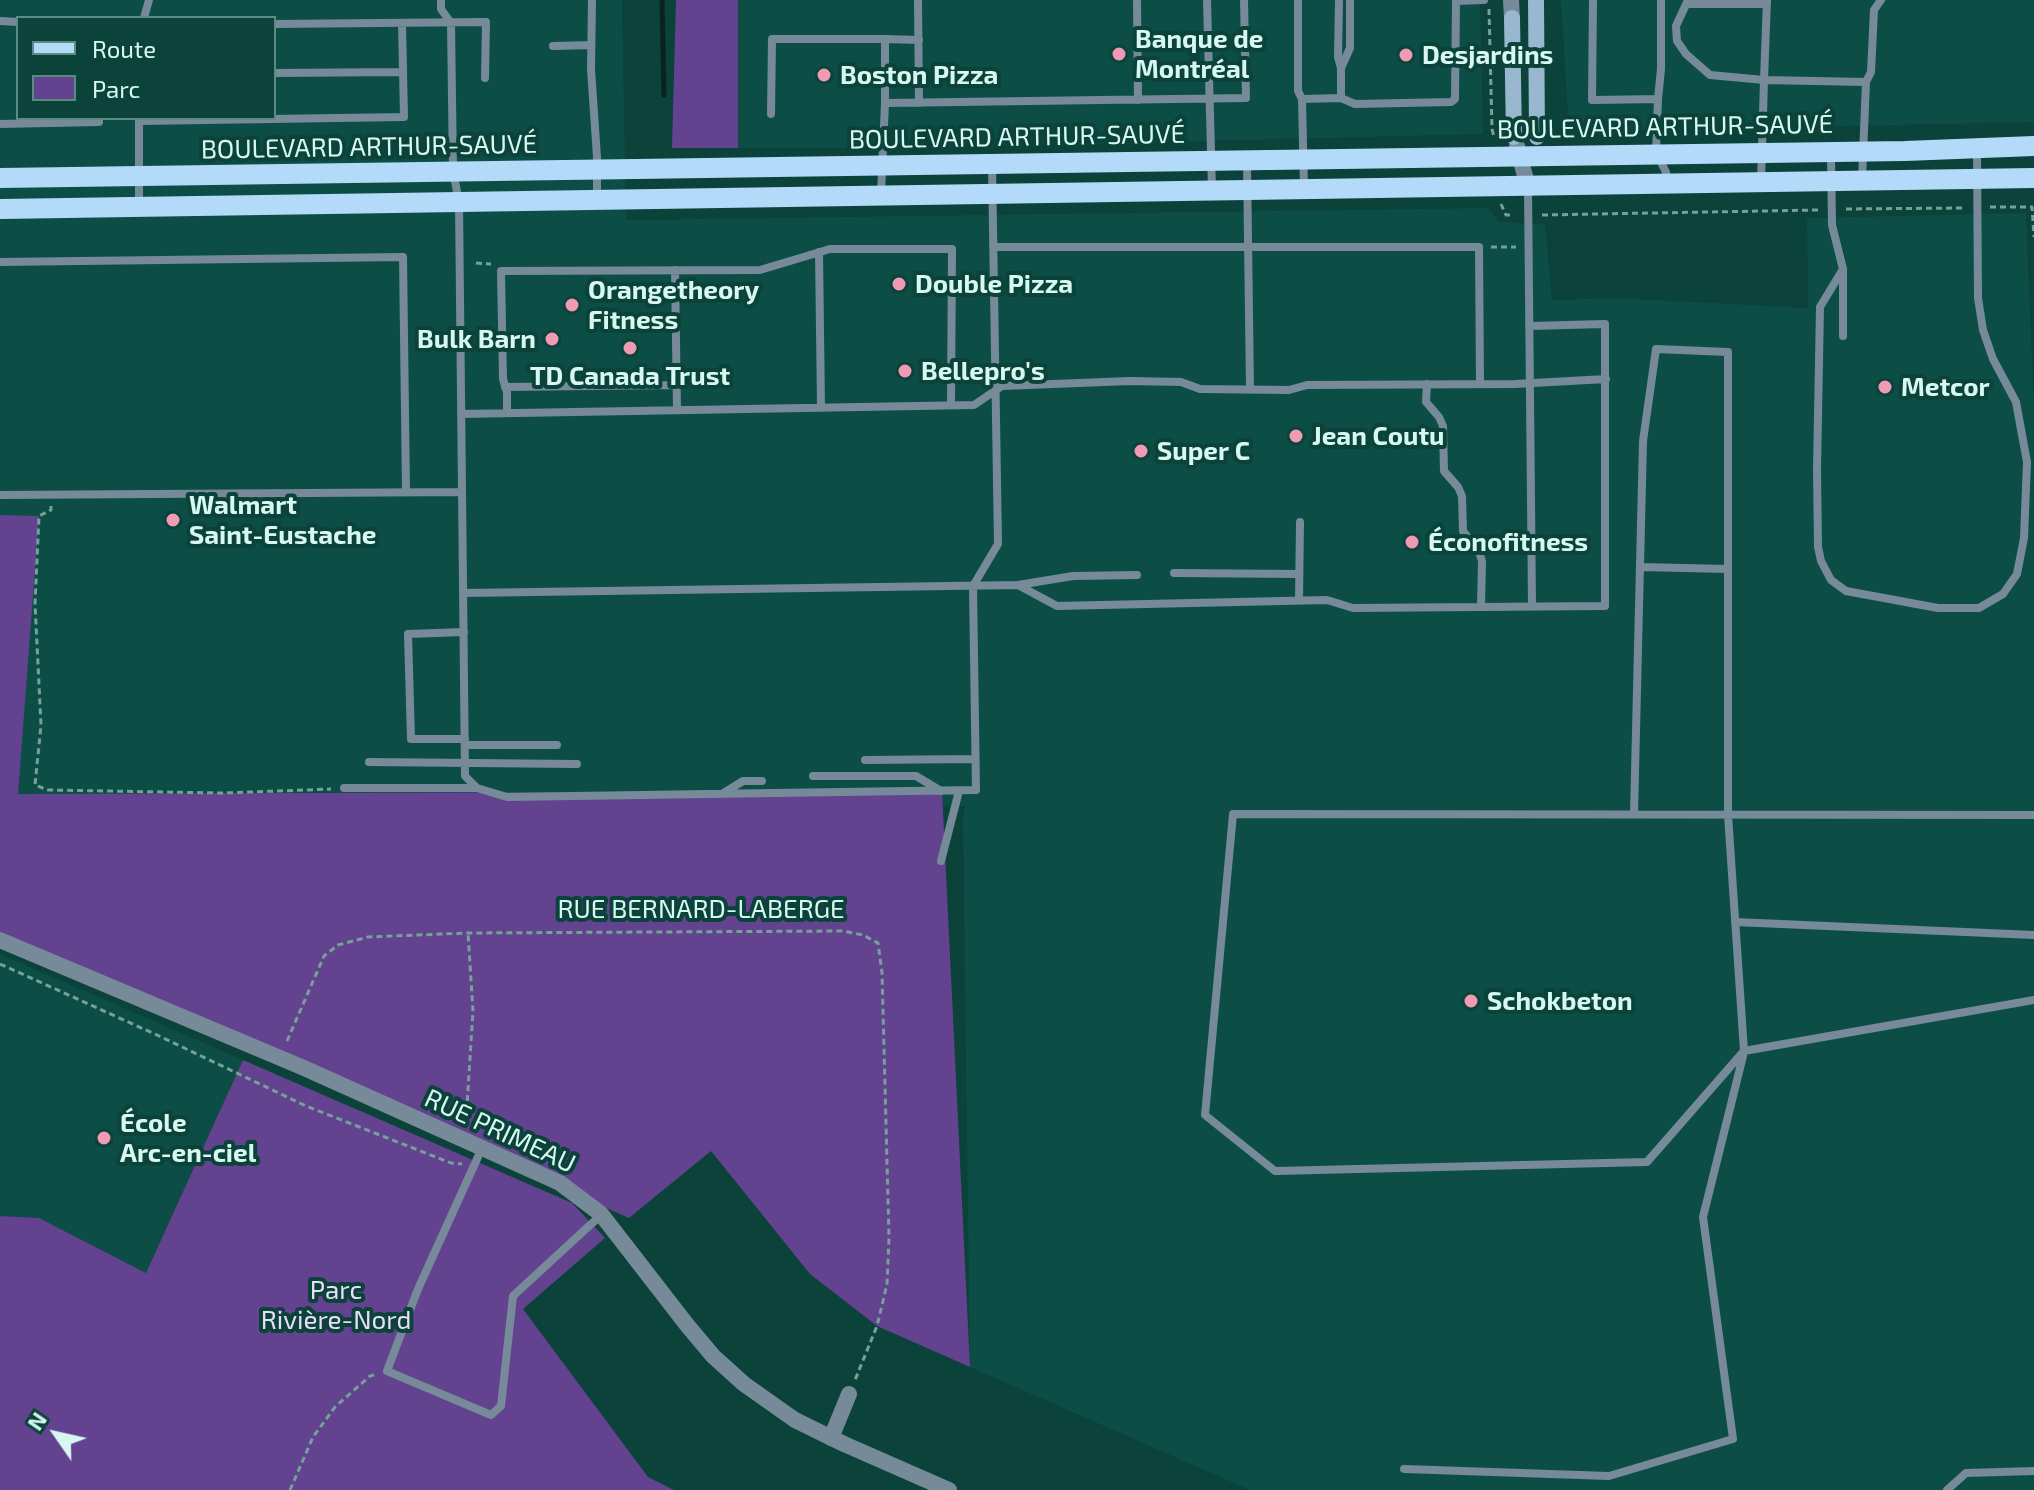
<!DOCTYPE html>
<meta charset="utf-8">
<style>
body{margin:0}
#map{position:relative;width:2034px;height:1490px;overflow:hidden;background:#0b423a;font-family:"Exo 2",sans-serif}
canvas{display:block}
.legend{position:absolute;left:16px;top:16px;width:260px;height:104px;box-sizing:border-box;background:#0b423a;border:2px solid #5d8b83;margin:0;padding:10px 14px;list-style:none;font-size:24px;color:#d7f8f1}
.legend li{display:flex;align-items:center;gap:16px;height:40px}
.legend b{width:40px;border:2px solid #5d8b83}
.north{position:absolute;left:16px;top:1394px;width:80px;height:80px;-webkit-text-stroke:6px #0b423a;paint-order:stroke;rotate:304deg;font-size:22px;font-weight:700;line-height:32px;text-align:center;color:#d7f8f1}
.north::after{content:'';display:block;margin:auto;width:28px;height:36px;background:#d7f8f1;clip-path:polygon(50% 0,100% 100%,50% 72%,0 100%)}
</style>
<div id="map">
<canvas width="2034" height="1490"></canvas>
<ul class="legend">
<li><b style="height:10px;background:#b3dbf9"></b>Route</li>
<li><b style="height:22px;background:#634290"></b>Parc</li>
</ul>
<div class="north">N</div>
</div>
<script>
const context = document.querySelector('canvas').getContext('2d');
context.lineJoin = 'round';
function fillPath(path, color) { context.fillStyle = color; context.fill(path, 'evenodd'); }
const poly = rows => new Path2D(rows.map(r => 'M' + r).join(''));
function stroke(path, color, width, dash) { context.strokeStyle = color; context.lineWidth = width; context.lineCap = dash ? 'butt' : 'round'; context.setLineDash(dash || []); context.stroke(path); }
function drawText(font, color, halo, rows, align = 'center') {
  context.font = font + ' "Exo 2",sans-serif'; context.lineWidth = 8; context.setLineDash([]); context.textBaseline = 'middle'; context.strokeStyle = halo; context.fillStyle = color; for (const [text, x, y, turn = 0] of rows) {
    context.save(); context.translate(x, y); context.rotate((+turn || 0) * Math.PI / 180); context.textAlign = isNaN(turn) ? turn : align; if (halo) context.strokeText(text, 0, 0); context.fillText(text, 0, 0); context.restore();
  }
}
fillPath(poly([
 [0,0,622,0,626,220,1488,208,1499,222,1545,224,1552,300,1615,298,1808,308,1807,218,2026,213,2034,409,2034,1490,1250,1490,970,1367,963,820,965,806,0,796],
 [18,18,274,18,274,118,18,118],
 [738,0,1480,0,1483,134,922,148,738,148],
 [1561,0,2034,0,2034,122,1569,132],
 [0,954,243,1060,146,1273,39,1218,0,1216]
]), '#0c4e45');
fillPath(poly([
 [676,0,738,0,738,148,672,148],
 [0,515,39,516,18,794,942,791,970,1367,877,1326,810,1274,711,1151,629,1218,0,942],
 [243,1060,572,1203,605,1238,523,1309,648,1477,674,1490,0,1490,0,1216,39,1218,146,1273]
]), '#634290');
stroke(poly([
 [662,0,664,95]
]), '#0d221f', 5);
stroke(poly([
 [1489,9,1492,129,1494,137],
 [1501,204,1506,215,1514,215],
 [1990,207,2032,207,2034,237],
 [1846,209,1966,208],
 [1542,215,1818,210],
 [1491,247,1516,247],
 [476,263,491,264],
 [51,506,51,510,39,516,35,604,41,725,35,785,48,790,223,793,331,789],
 [0,964,157,1035,306,1106,451,1163,462,1164],
 [287,1041,324,956,338,945,368,937,468,933,843,931,863,935,878,943,882,973,889,1238,887,1284,877,1326,855,1380],
 [466,1121,473,1011,468,933],
 [290,1490,313,1437,335,1407,370,1376,377,1374]
]), '#75a199', 3, [6, 4]);
stroke(poly([
 [441,0,441,9,451,23,453,171,459,202,465,776,477,788,507,797,976,790,973,586,998,544,992,164],
 [592,0,591,69,597,157,597,199],
 [918,0,919,103],
 [1137,0,1138,100],
 [1207,0,1212,190],
 [1298,0,1298,91,1302,99],
 [1339,0,1338,57,1341,68,1341,98],
 [1593,0,1592,100,1658,99,1656,153,1666,172,1666,183],
 [1688,0,1676,26,1677,41,1686,54,1710,75,1764,80,1767,0],
 [1456,1,1484,0],
 [1687,4,1767,4],
 [144,18,149,0],
 [0,21,18,22],
 [274,24,486,22,485,78],
 [885,39,919,40],
 [553,46,591,45],
 [1341,68,1350,48,1350,0],
 [274,73,403,72],
 [1866,82,1871,72,1874,10,1881,0],
 [1658,99,1661,69,1661,0],
 [771,114,772,39,885,39,885,103,1246,98,1244,0],
 [139,121,404,117,402,24],
 [0,124,99,122,99,118],
 [1831,155,1832,225,1843,269,1843,336],
 [1247,163,1250,390],
 [1761,182,1764,80,1866,82,1862,180],
 [1528,187,1532,605],
 [1304,189,1302,99,1341,98,1355,104,1451,102,1455,99,1456,0],
 [881,194,885,103],
 [139,205,139,119],
 [993,247,1479,247,1480,384],
 [819,252,821,407],
 [0,262,403,257,406,491],
 [1843,269,1820,307,1817,469,1818,547,1821,561,1831,580,1846,591,1938,608,1979,608,2003,594,2017,574,2024,538,2027,462,2016,402,1993,359,1983,330,1978,298,1977,148],
 [675,270,677,410],
 [1427,384,1426,402,1439,417,1443,426,1444,471,1458,487,1462,496,1463,531,1479,552,1482,561,1481,607],
 [505,387,676,385],
 [507,413,507,392,503,379,501,271,760,270,830,249,952,249,951,405],
 [461,414,974,405,1002,386,1130,381,1181,382,1200,389,1289,390,1307,385,1515,384,1606,379],
 [0,495,462,492],
 [1640,567,1728,569],
 [1174,573,1299,574],
 [1018,585,1073,576,1137,575],
 [464,593,1018,585,1057,606,1327,600,1353,608,1605,606,1605,324,1529,326],
 [1299,600,1300,522],
 [464,632,408,634,411,739,465,739],
 [465,745,557,745],
 [865,760,975,759],
 [369,762,577,764],
 [813,776,916,776,941,791],
 [344,788,476,788],
 [722,794,743,781,762,781],
 [1634,814,1643,441,1656,349,1728,352,1728,815,1744,1051,2034,1000],
 [941,861,959,791],
 [1735,922,2034,935],
 [1744,1051,1647,1162,1275,1171,1205,1115,1233,814,2034,815],
 [482,1148,418,1289,387,1371,491,1415,501,1406,513,1296,601,1215],
 [1404,1469,1609,1476,1733,1439,1703,1217,1743,1056],
 [1947,1490,1966,1473,2034,1471]
]), '#778a99', 8);
stroke(poly([
 [1511,0,1512,18],
 [1517,146,1528,187],
 [0,940,304,1068,560,1183,601,1214,687,1325,713,1356,744,1384,795,1420,844,1444,949,1490],
 [831,1438,849,1394]
]), '#778a99', 16);
stroke(poly([
 [1536,0,1537,137],
 [1512,18,1514,137]
]), '#99b8cf', 16);
stroke(poly([
 [0,178,1905,151,2034,146],
 [0,209,2034,178]
]), '#b3dbf9', 20);
for (const [x, y, r, color] of [
 [1119,54,8,"#f19ab3"],
 [1406,55,8,"#f19ab3"],
 [824,75,8,"#f19ab3"],
 [899,284,8,"#f19ab3"],
 [572,305,8,"#f19ab3"],
 [552,339,8,"#f19ab3"],
 [630,348,8,"#f19ab3"],
 [905,371,8,"#f19ab3"],
 [1885,387,8,"#f19ab3"],
 [1296,436,8,"#f19ab3"],
 [1141,451,8,"#f19ab3"],
 [173,520,8,"#f19ab3"],
 [1412,542,8,"#f19ab3"],
 [1471,1001,8,"#f19ab3"],
 [104,1138,8,"#f19ab3"]
]) { const dot = new Path2D(); dot.arc(x, y, r, 0, 2 * Math.PI); context.fillStyle = color; context.fill(dot); stroke(dot, '#0b423a', 3); }
drawText('bold 26px', '#d7f8f1', '#0b423a', [
 ["Banque de",1135,39],
 ["Montréal",1135,69],
 ["Desjardins",1422,55],
 ["Boston Pizza",840,75],
 ["Double Pizza",915,284],
 ["Orangetheory",588,290],
 ["Fitness",588,320],
 ["Bulk Barn",536,339,"right"],
 ["Bellepro's",921,371],
 ["TD Canada Trust",630,376,"center"],
 ["Metcor",1901,387],
 ["Jean Coutu",1312,436],
 ["Super C",1157,451],
 ["Walmart",189,505],
 ["Saint-Eustache",189,535],
 ["Éconofitness",1428,542],
 ["Schokbeton",1487,1001],
 ["École",120,1123],
 ["Arc-en-ciel",120,1153]
], 'left');
drawText('26px', '#d7f8f1', '#0b423a', [
 ["BOULEVARD ARTHUR-SAUVÉ",1665,127,-1],
 ["BOULEVARD ARTHUR-SAUVÉ",1017,137,-1],
 ["BOULEVARD ARTHUR-SAUVÉ",369,147,-1],
 ["RUE BERNARD-LABERGE",701,909],
 ["RUE PRIMEAU",500,1131,25]
]);
drawText('26px', '#e7def7', '#0b423a', [
 ["Parc",336,1290],
 ["Rivière-Nord",336,1320]
]);
</script>
